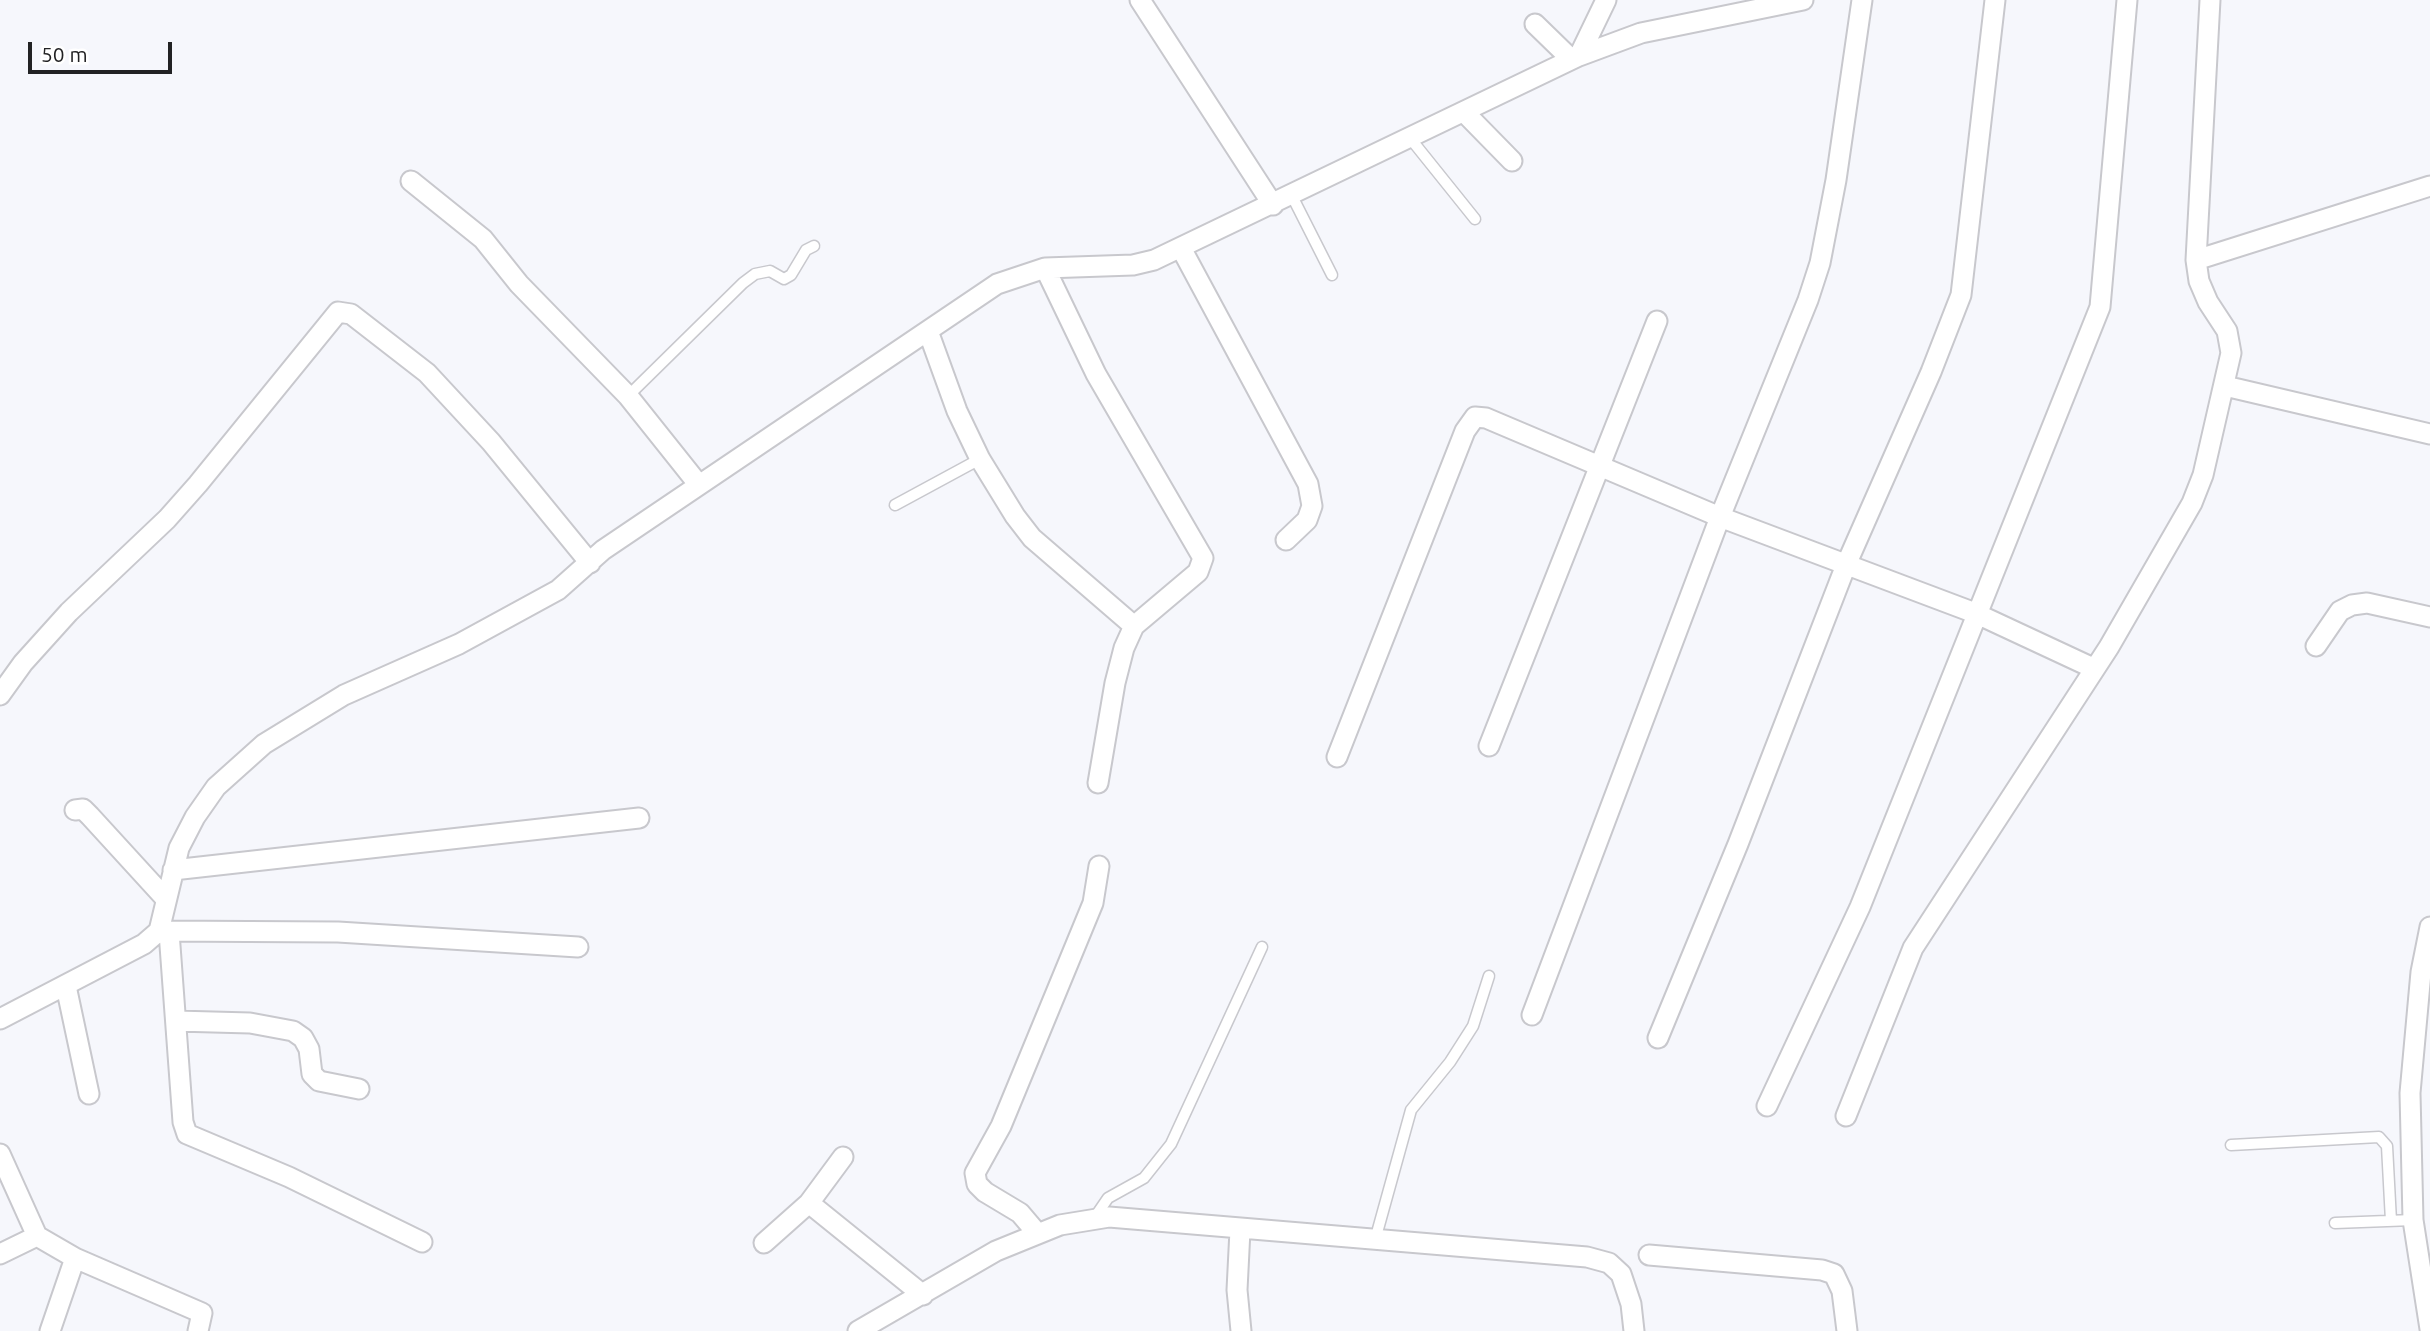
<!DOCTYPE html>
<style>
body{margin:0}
#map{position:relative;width:2430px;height:1331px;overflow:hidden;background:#f6f7fc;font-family:Ubuntu,sans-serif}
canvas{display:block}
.scale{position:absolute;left:28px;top:42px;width:144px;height:32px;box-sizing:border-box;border:4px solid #222224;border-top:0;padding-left:9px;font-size:21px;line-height:24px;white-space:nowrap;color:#222224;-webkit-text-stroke:5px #fff;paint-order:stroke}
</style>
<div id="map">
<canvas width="2430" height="1331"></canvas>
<div class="scale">50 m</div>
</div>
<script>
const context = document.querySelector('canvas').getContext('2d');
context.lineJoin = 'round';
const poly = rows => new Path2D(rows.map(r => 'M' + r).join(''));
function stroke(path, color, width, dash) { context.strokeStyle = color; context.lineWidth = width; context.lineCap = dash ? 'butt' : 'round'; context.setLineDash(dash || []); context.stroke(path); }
const lane = poly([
 [1410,138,1475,219],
 [1292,196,1332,275],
 [628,396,743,283,755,274,770,271,784,279,791,275,806,250,814,246],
 [895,505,980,459],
 [2231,1145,2379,1137,2387,1146,2391,1221],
 [1095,1217,1108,1198,1144,1178,1171,1144,1262,947],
 [2335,1223,2413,1220],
 [1375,1240,1411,1110,1450,1062,1473,1026,1489,976]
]);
const street = poly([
 [1140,0,1273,205],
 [1535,24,1571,59],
 [1579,56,1606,0],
 [1464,112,1512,161],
 [411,181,483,239,519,284,628,396,699,485],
 [1181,248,1308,484,1312,506,1307,520,1286,540],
 [2196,260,2430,186],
 [1045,268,1096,374,1203,558,1198,572,1134,626,1124,648,1115,683,1098,783],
 [928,331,957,411,980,459,1015,516,1032,538,1134,626],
 [2225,386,2430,434],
 [2316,646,2340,611,2352,605,2367,603,2430,617],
 [0,695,23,663,69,612,167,519,198,484,338,312,351,314,427,373,491,442,590,563],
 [1489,746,1657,321],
 [1337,757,1465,431,1475,417,1486,418,1720,517,1975,613,2093,668],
 [75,810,83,809,90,816,165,898],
 [173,870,639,818],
 [2430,927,2421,972,2410,1093,2413,1220,2430,1329],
 [159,931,338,932,578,947],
 [169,932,183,1122,187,1134,289,1177,422,1242],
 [66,986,89,1094],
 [1532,1015,1720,517,1808,300,1820,263,1836,180,1862,0],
 [0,1019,144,944,159,931,179,848,195,817,216,787,264,744,344,695,459,644,558,590,603,550,997,284,1045,268,1133,265,1154,260,1579,56,1641,33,1803,0],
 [176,1021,250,1023,293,1031,303,1038,309,1049,312,1074,319,1081,359,1089],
 [1658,1038,1738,844,1846,565,1931,372,1961,295,1995,0],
 [1767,1106,1860,907,2100,307,2127,0],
 [1846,1116,1913,948,2109,647,2192,503,2203,475,2231,353,2227,331,2208,302,2199,281,2196,260,2210,0],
 [0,1154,37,1236],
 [809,1203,843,1157],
 [1240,1230,1237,1290,1241,1331],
 [1037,1233,1020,1213,985,1192,977,1184,975,1173,1001,1126,1093,903,1099,866],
 [764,1243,809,1203,923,1295],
 [0,1254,37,1236,75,1258,202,1313,198,1331],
 [1649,1255,1822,1270,1834,1274,1842,1291,1847,1331],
 [50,1331,75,1258],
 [858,1331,996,1251,1060,1225,1109,1217,1587,1257,1609,1263,1621,1274,1631,1304,1634,1331]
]);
stroke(lane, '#c8c8cd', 13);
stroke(street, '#c8c8cd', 23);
stroke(lane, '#fff', 10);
stroke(street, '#fff', 19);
</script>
